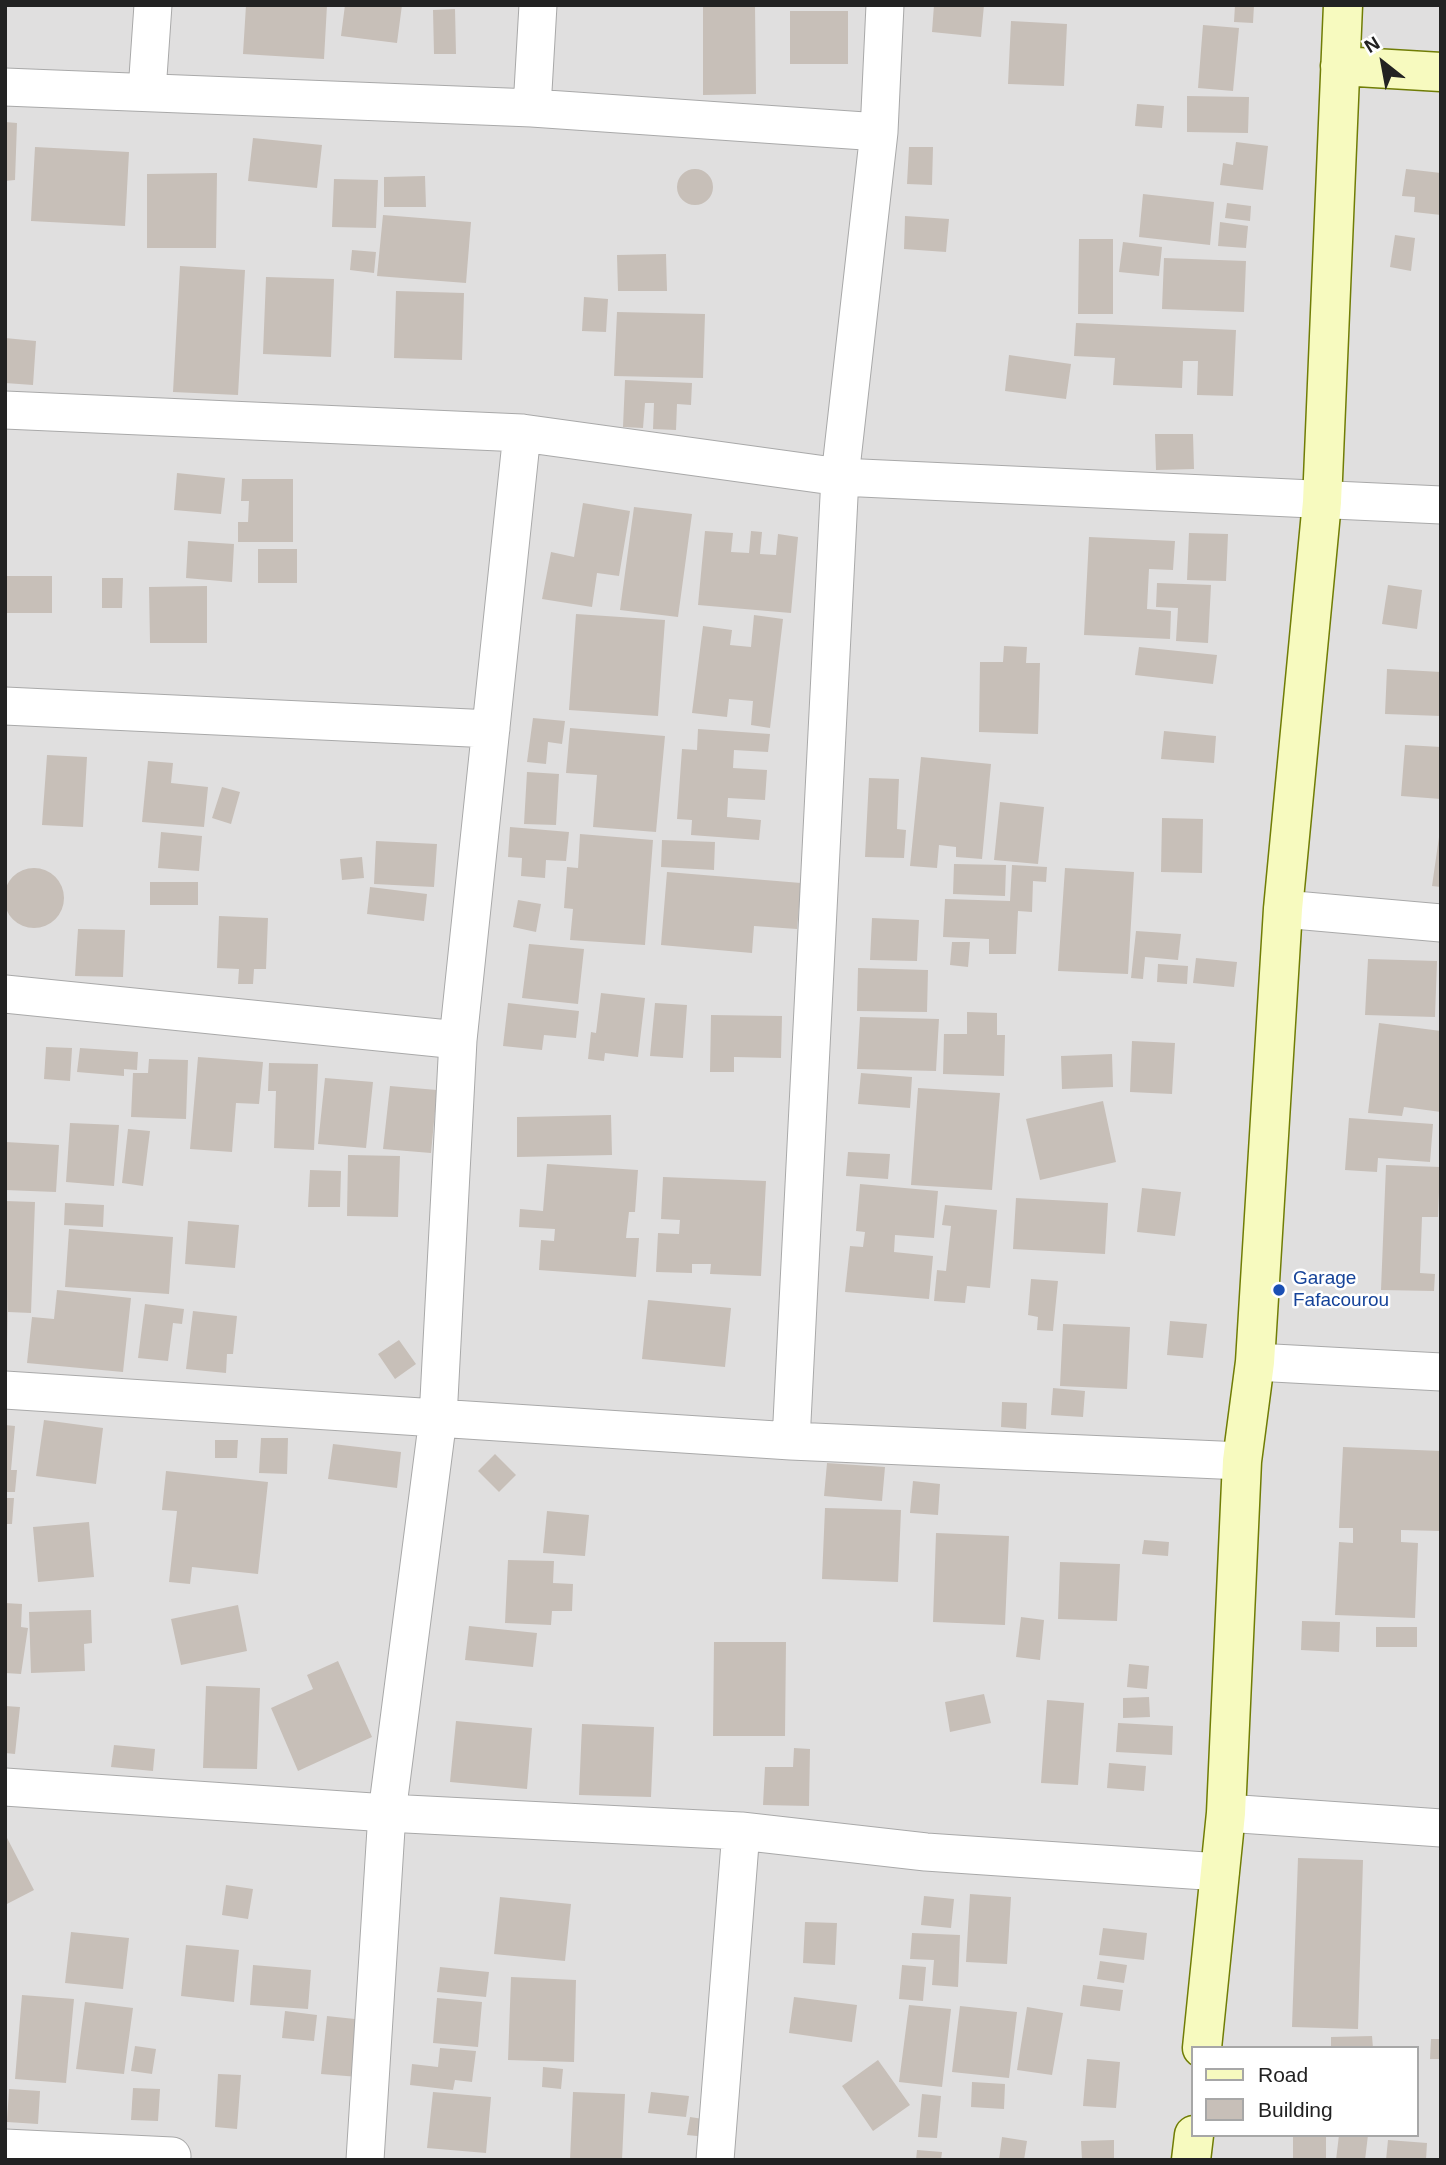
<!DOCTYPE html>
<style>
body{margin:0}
#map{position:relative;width:1446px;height:2165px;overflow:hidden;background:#f2efe9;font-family:Helvetica,sans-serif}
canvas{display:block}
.frame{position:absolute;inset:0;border:7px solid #222;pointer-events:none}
.legend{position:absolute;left:1191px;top:2046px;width:228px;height:91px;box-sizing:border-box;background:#fff;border:2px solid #a7a7a7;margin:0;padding:9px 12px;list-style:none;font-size:21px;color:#222}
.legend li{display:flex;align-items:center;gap:14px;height:35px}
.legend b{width:35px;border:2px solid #a7a7a7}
.north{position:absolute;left:1348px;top:28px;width:70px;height:70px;-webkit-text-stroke:5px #fff;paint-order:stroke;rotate:329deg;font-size:19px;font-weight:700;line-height:28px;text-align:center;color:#222}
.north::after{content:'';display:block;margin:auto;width:24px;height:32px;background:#222;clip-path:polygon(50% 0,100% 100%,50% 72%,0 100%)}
</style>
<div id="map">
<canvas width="1446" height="2165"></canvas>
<div class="frame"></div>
<ul class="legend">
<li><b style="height:9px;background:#f7fabf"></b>Road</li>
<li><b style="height:19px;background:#c7bfb8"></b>Building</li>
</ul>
<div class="north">N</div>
</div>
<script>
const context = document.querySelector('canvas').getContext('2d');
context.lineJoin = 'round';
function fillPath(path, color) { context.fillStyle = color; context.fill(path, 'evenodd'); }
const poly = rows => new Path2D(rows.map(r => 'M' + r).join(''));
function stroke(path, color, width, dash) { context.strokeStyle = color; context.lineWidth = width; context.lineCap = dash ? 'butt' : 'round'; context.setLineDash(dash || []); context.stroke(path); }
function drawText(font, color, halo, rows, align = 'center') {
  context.font = font + ' Helvetica,sans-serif'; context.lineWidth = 5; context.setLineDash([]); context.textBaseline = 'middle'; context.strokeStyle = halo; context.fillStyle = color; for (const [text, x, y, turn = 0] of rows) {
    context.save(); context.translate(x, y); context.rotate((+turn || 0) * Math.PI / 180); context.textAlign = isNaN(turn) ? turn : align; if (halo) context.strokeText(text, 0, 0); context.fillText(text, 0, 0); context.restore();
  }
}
fillPath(poly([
 [5,5,1441,5,1441,2160,5,2160],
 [1192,2048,1416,2048,1416,2135,1192,2135]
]), '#e0dfdf');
fillPath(poly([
 [246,5,327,5,324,59,243,54],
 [345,5,402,5,397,43,341,36],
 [703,5,755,5,756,94,703,95],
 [934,5,984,5,981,37,932,32],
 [1235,5,1254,5,1253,23,1234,22],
 [455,9,456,54,434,54,433,10],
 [790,11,848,11,848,64,790,64],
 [1011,21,1067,24,1064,86,1008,84],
 [1203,25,1239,28,1233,91,1198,88],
 [1187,96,1249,97,1248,133,1187,132],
 [1137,104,1164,106,1162,128,1135,126],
 [5,122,17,123,15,180,5,181],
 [253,138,322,145,317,188,248,181],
 [1236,142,1268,146,1263,190,1220,185,1223,163,1233,165],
 [35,147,129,152,125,226,31,221],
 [909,147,933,147,932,185,907,184],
 '677 187a18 18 0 1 1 36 0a18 18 0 1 1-36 0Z',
 [1406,169,1441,173,1441,215,1414,212,1415,197,1402,196],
 [217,173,216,248,147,248,147,174],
 [425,176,426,207,384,207,384,177],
 [334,179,378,180,376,228,332,227],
 [1143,194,1214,202,1210,245,1139,237],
 [1227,203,1251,206,1250,221,1225,218],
 [383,215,471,222,466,283,377,276],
 [905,216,949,219,946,252,904,249],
 [1220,222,1248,226,1246,248,1218,246],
 [1395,235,1415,238,1411,271,1390,267],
 [1079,239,1113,239,1113,314,1078,314],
 [1123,242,1162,247,1159,276,1119,272],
 [352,250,376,252,374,273,350,270],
 [666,254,667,291,618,291,617,255],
 [1164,258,1246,261,1244,312,1162,309],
 [180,266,245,270,238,395,173,392],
 [266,277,334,279,331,357,263,354],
 [396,291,464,293,462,360,394,358],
 [584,297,608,299,606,332,582,331],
 [617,312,705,314,703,378,614,376],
 [1076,323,1236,330,1233,396,1197,395,1198,361,1183,361,1182,388,1113,385,1115,358,1074,356],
 [5,338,36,341,33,385,5,383],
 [1009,355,1071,364,1066,399,1005,391],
 [625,380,692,383,691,405,677,404,676,430,653,429,654,403,645,403,643,428,623,427],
 [1155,434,1193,434,1194,469,1156,470],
 [177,473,225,478,221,514,174,510],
 [242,479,293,479,293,542,238,542,238,522,248,522,249,501,241,501],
 [583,503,630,511,619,576,597,573,592,607,542,599,551,552,574,557],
 [634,507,692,514,678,617,620,610],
 [705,531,733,533,731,552,749,553,751,531,762,532,760,554,776,555,778,534,798,537,791,613,698,605],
 [1189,533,1228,534,1226,581,1187,580],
 [1089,537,1175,541,1173,570,1149,569,1147,609,1171,611,1170,639,1084,635],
 [188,541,234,544,232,582,186,578],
 [258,549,297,549,297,583,258,583],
 [5,576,52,576,52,613,5,613],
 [102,578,123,578,122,608,102,608],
 [1157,583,1211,585,1208,643,1176,641,1178,608,1156,607],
 [1388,585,1422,590,1417,629,1382,624],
 [207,586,207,643,150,643,149,587],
 [576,614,665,620,658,716,569,710],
 [754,615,783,619,770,728,751,725,753,701,729,699,727,717,692,713,703,626,732,630,730,645,751,647],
 [1004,646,1027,647,1026,663,1040,663,1038,734,979,732,980,662,1003,662],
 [1139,647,1217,655,1213,684,1135,675],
 [1387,669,1441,672,1441,716,1385,714],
 [533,718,565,721,562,744,548,742,546,764,527,762],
 [570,728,665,736,656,832,593,827,597,775,566,773],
 [698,729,770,734,768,752,734,750,733,768,767,770,765,800,728,798,727,817,761,820,759,840,691,835,692,820,677,819,682,749,697,750],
 [1164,731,1216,736,1214,763,1161,759],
 [1405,745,1441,747,1441,799,1401,796],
 [47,755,87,757,83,827,42,825],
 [921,757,991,764,982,859,956,857,956,847,939,845,937,868,910,866],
 [148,761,173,763,171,783,208,787,204,827,142,822],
 [527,772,559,774,556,825,524,824],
 [869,778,899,779,897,829,906,830,904,858,865,857],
 [222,787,240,792,231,824,212,818],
 [1000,802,1044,807,1038,864,994,860],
 [1162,818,1203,819,1202,873,1161,872],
 [510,827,569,832,566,861,546,860,545,878,521,876,522,858,508,857],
 [161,832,202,836,199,871,158,868],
 [580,834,653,840,645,945,570,940,573,909,564,908,567,867,578,868],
 [1439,837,1441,837,1441,887,1432,886],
 [662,840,715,842,714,870,661,867],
 [376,841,437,844,434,887,374,884],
 [362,857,364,878,342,880,340,859],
 [954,864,1006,865,1005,896,953,894],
 [1012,865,1047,867,1046,882,1033,881,1032,912,1018,911,1016,954,989,954,989,939,943,937,945,899,1010,901],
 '4 898a30 30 0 1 1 60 0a30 30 0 1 1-60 0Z',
 [1065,868,1134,872,1128,974,1058,971],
 [667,872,801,883,797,929,754,926,752,953,661,945],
 [150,882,198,882,198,905,150,905],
 [370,887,427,894,424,921,367,914],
 [518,900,541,904,536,932,513,927],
 [219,916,268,918,266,969,254,969,253,984,238,984,239,969,217,968],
 [872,918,919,920,917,961,870,960],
 [78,929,125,930,123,977,75,976],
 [1136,931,1181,934,1178,960,1145,957,1143,979,1131,978],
 [952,942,970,942,968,967,950,965],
 [529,944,584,949,578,1004,522,998],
 [1196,958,1237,962,1234,987,1193,983],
 [1368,959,1437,961,1435,1017,1365,1015],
 [1158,964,1188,966,1187,984,1157,982],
 [858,968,928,970,927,1012,857,1011],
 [601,993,645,998,638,1057,605,1053,604,1061,588,1059,591,1032,596,1033],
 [508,1003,579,1011,576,1038,544,1035,542,1050,503,1046],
 [655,1003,687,1005,683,1058,650,1056],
 [967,1012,997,1013,997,1035,1005,1035,1004,1076,943,1074,944,1034,967,1034],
 [711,1015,782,1016,781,1058,734,1057,734,1072,710,1072],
 [860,1017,939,1019,936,1071,857,1069],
 [1379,1023,1441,1031,1441,1112,1404,1107,1402,1116,1368,1113],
 [1132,1041,1175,1043,1172,1094,1130,1092],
 [46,1047,72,1048,70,1081,44,1079],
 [80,1048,138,1052,137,1070,124,1069,124,1076,77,1072],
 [1112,1054,1113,1087,1062,1089,1061,1056],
 [198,1057,263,1062,259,1104,236,1103,232,1152,190,1149],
 [149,1059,188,1060,186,1119,131,1117,133,1073,148,1073],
 [269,1063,318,1064,314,1150,274,1148,276,1091,268,1091],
 [861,1073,912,1077,910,1108,858,1104],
 [325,1078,373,1082,366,1148,318,1144],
 [390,1086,437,1090,431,1153,383,1149],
 [918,1088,1000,1093,992,1190,911,1185],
 [1103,1101,1116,1162,1040,1180,1026,1119],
 [611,1115,612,1155,517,1157,517,1117],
 [1349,1118,1433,1124,1430,1162,1378,1158,1377,1172,1345,1170],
 [70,1123,119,1125,114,1186,66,1182],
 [128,1129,150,1131,143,1186,122,1183],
 [5,1142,59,1145,56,1192,5,1190],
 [848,1152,890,1154,888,1179,846,1176],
 [348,1155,400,1156,398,1217,347,1216],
 [547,1164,638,1170,635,1212,629,1212,626,1238,639,1238,636,1277,539,1270,541,1240,554,1241,555,1229,519,1227,520,1209,543,1211],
 [1386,1165,1440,1167,1438,1217,1422,1217,1420,1273,1435,1274,1434,1291,1381,1290],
 [310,1170,341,1171,340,1207,308,1207],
 [663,1177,766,1181,761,1276,710,1274,711,1264,692,1264,692,1273,656,1272,658,1233,679,1234,680,1220,661,1219],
 [860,1184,938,1191,934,1238,895,1235,894,1252,933,1256,929,1299,845,1292,850,1246,863,1247,865,1232,856,1231],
 [1142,1188,1181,1192,1175,1236,1137,1232],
 [1016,1198,1108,1203,1105,1254,1013,1249],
 [5,1201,35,1202,31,1313,8,1312,8,1341],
 [65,1203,104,1205,103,1227,64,1225],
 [945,1205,997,1210,990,1288,967,1286,965,1303,934,1301,937,1270,946,1271,951,1226,942,1225],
 [188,1221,239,1225,235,1268,185,1264],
 [69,1229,173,1237,169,1294,65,1287],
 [1031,1279,1058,1281,1053,1331,1037,1330,1038,1317,1028,1315],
 [57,1290,131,1298,123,1372,27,1363,32,1317,54,1319],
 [648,1300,731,1308,725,1367,642,1359],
 [145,1304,184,1309,182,1324,173,1323,168,1361,138,1358],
 [193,1311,237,1316,233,1354,227,1354,226,1373,186,1369],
 [1170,1321,1207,1324,1203,1358,1167,1355],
 [1063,1324,1130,1327,1127,1389,1060,1386],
 [399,1340,416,1364,395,1379,378,1354],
 [1053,1388,1085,1391,1083,1417,1051,1415],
 [1002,1402,1027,1403,1026,1429,1001,1427],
 [44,1420,103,1428,96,1484,36,1476],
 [5,1425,15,1426,11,1470,17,1470,15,1492,5,1492],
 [261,1438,288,1438,287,1474,259,1473],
 [215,1440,238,1440,237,1458,215,1458],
 [333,1444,401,1452,397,1488,328,1479],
 [1343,1447,1441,1451,1441,1531,1401,1530,1401,1542,1418,1543,1415,1618,1335,1615,1339,1542,1353,1543,1353,1528,1339,1528],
 [495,1454,516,1475,499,1492,478,1471],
 [827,1463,885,1467,882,1501,824,1496],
 [166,1471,268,1482,258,1574,192,1567,190,1584,169,1582,177,1511,162,1510],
 [913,1481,940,1484,938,1515,910,1513],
 [5,1498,14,1498,12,1524,5,1524],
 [825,1508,901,1510,898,1582,822,1579],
 [547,1511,589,1515,585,1556,543,1553],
 [89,1522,94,1577,38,1582,33,1527],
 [936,1533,1009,1536,1005,1625,933,1622],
 [1144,1540,1169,1542,1168,1556,1142,1554],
 [508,1560,554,1561,553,1583,573,1584,572,1611,552,1611,551,1625,505,1623],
 [1060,1562,1120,1564,1117,1621,1058,1619],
 [5,1603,22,1604,21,1627,28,1628,21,1674,5,1673],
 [238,1605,247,1651,181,1665,171,1619],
 [91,1610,92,1643,84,1644,85,1671,31,1673,29,1612],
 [1021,1617,1044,1620,1040,1660,1016,1657],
 [1302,1621,1340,1622,1339,1652,1301,1650],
 [469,1626,537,1633,533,1667,465,1660],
 [1376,1627,1417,1627,1417,1647,1376,1647],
 [714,1642,786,1642,785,1736,713,1736],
 [338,1661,372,1737,298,1771,271,1708,313,1689,307,1675],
 [1129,1664,1149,1666,1147,1689,1127,1687],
 [206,1686,260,1688,257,1769,203,1768],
 [984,1694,991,1723,950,1732,945,1702],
 [1149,1697,1150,1717,1123,1718,1123,1698],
 [1047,1700,1084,1703,1078,1785,1041,1783],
 [5,1706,20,1707,15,1754,5,1753],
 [456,1721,532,1728,527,1789,450,1782],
 [1118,1723,1173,1726,1172,1755,1116,1752],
 [582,1724,654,1727,651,1797,579,1795],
 [114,1745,155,1749,153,1771,111,1767],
 [794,1748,810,1749,809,1806,763,1805,765,1767,793,1767],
 [1109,1763,1146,1766,1144,1791,1107,1788],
 [5,1834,34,1890,5,1905],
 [1298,1858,1363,1860,1358,2029,1292,2027],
 [226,1885,253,1889,248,1919,222,1915],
 [970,1894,1011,1897,1007,1964,966,1962],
 [924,1896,954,1899,951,1928,921,1925],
 [500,1897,571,1904,565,1961,494,1954],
 [805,1922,837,1923,835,1965,803,1963],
 [1103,1928,1147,1933,1144,1960,1099,1955],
 [71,1932,129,1938,123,1989,65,1983],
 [912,1933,960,1935,958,1987,932,1985,934,1960,910,1959],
 [186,1945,239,1950,234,2002,181,1996],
 [1100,1961,1127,1965,1124,1983,1097,1979],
 [253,1965,311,1970,308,2009,250,2005],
 [902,1965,926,1967,923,2001,899,1999],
 [440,1967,489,1972,486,1997,437,1992],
 [511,1977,576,1980,574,2062,508,2060],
 [1083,1985,1123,1990,1120,2011,1080,2006],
 [22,1995,74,1999,66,2083,15,2079],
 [794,1997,857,2005,852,2042,789,2033],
 [437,1998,482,2002,478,2047,433,2043],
 [85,2002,133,2008,124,2074,76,2069],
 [909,2005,951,2009,942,2087,899,2082],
 [960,2006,1017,2012,1009,2078,952,2072],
 [1027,2007,1063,2013,1052,2075,1017,2070],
 [285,2011,317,2015,314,2041,282,2038],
 [327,2016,364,2020,359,2077,321,2074],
 [1372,2036,1373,2048,1331,2048,1331,2037],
 [1431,2039,1441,2039,1441,2059,1430,2059],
 [135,2046,156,2049,152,2074,131,2071],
 [440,2048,476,2051,472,2082,455,2080,453,2090,410,2085,412,2064,438,2067],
 [1087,2059,1120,2062,1116,2108,1083,2106],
 [878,2060,910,2105,873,2131,842,2086],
 [543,2067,563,2069,561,2089,542,2087],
 [218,2074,241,2075,237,2129,215,2127],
 [972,2082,1005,2084,1004,2109,971,2107],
 [133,2088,160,2089,158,2121,131,2120],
 [9,2089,40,2091,38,2124,7,2122],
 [433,2092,491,2097,486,2153,427,2148],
 [573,2092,625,2094,622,2160,570,2160],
 [651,2092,689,2096,686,2117,648,2113],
 [922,2094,941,2096,937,2138,918,2137],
 [690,2117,710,2120,707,2137,687,2135],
 [1293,2135,1326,2135,1326,2160,1293,2160],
 [1339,2135,1368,2135,1365,2160,1336,2160],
 [1002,2137,1027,2141,1024,2160,999,2160],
 [1114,2140,1114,2160,1082,2160,1081,2141],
 [1388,2140,1427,2143,1426,2160,1386,2160],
 [917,2150,942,2152,941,2160,916,2160]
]), '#c7bfb8');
const street = poly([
 [5,87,532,108,879,132],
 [147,91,153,5],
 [532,108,538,5],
 [5,410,522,433,840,477,1441,505],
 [5,706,491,729],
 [1283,909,1441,923],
 [5,994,458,1040],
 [1255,1362,1441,1372],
 [5,1390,791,1441,1242,1461],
 [791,1441,840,477,879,132,885,5],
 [5,1787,387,1813,741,1831,926,1852,1220,1872],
 [1226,1813,1441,1828],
 [5,2148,172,2156],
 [365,2160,387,1813,438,1418,458,1040,522,433],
 [715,2160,741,1831]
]);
const secondary = poly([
 [1340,66,1441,72],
 [1202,2048,1226,1813,1242,1461,1255,1362,1283,909,1322,502,1343,5],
 [1191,2160,1194,2135]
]);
stroke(street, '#a9a9a9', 39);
stroke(secondary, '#707d05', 41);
stroke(street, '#fff', 37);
stroke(secondary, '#f7fabf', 38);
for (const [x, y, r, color] of [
 [1279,1290,7,"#1a4fb4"]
]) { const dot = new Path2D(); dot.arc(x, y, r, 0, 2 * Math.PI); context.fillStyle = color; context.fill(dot); stroke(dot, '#fff', 2.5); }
drawText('19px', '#164399', '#fff', [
 ["Garage",1293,1279],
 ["Fafacourou",1293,1301]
], 'left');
</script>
